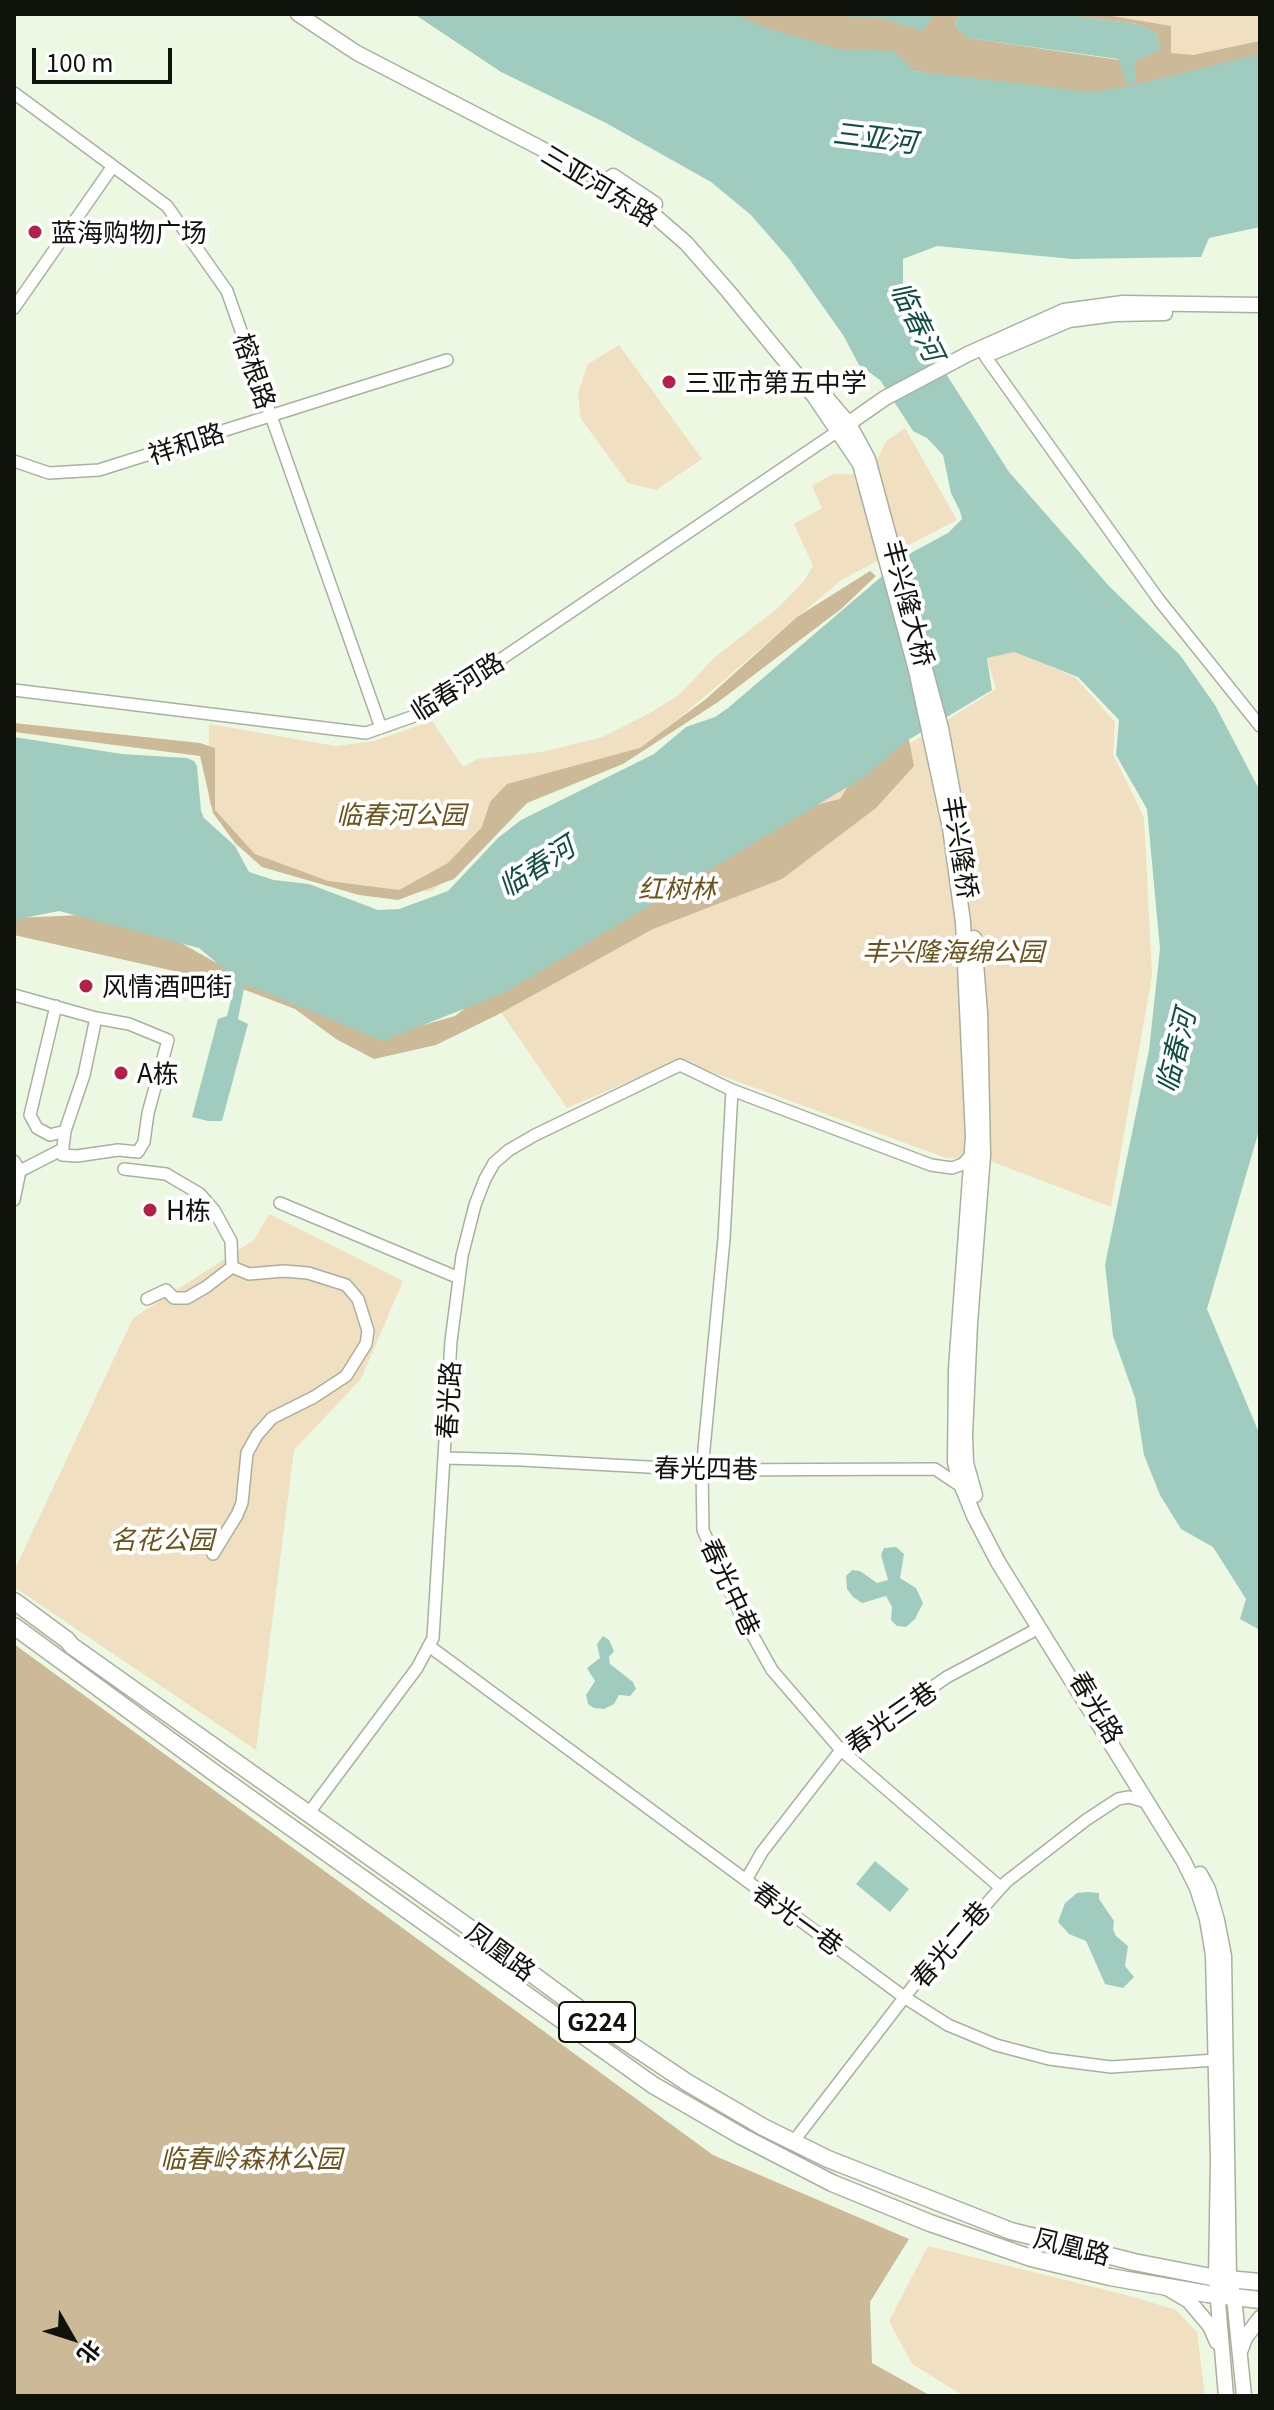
<!DOCTYPE html>
<meta charset="utf-8">
<style>
body{margin:0}
#map{position:relative;width:1274px;height:2410px;overflow:hidden;background:#edf8e3;font-family:Georgia,"Noto Sans SC",serif}
canvas{display:block}
.frame{position:absolute;inset:0;border:16px solid #0f130c;pointer-events:none}
.north{position:absolute;left:32px;top:2298px;width:80px;height:80px;-webkit-text-stroke:6px #fff;paint-order:stroke;rotate:129deg;font-size:22px;font-weight:700;line-height:32px;text-align:center;color:#0f130c}
.north::after{content:'';display:block;margin:auto;width:28px;height:36px;background:#0f130c;clip-path:polygon(50% 0,100% 100%,50% 72%,0 100%)}
.scale{position:absolute;left:32px;top:48px;width:140px;height:36px;box-sizing:border-box;border:4px solid #0f130c;border-top:0;padding-left:10px;font-size:24px;line-height:28px;white-space:nowrap;color:#0f130c;-webkit-text-stroke:6px #fff;paint-order:stroke}
</style>
<div id="map">
<canvas width="1274" height="2410"></canvas>
<div class="frame"></div>
<div class="north">北</div>
<div class="scale">100 m</div>
</div>
<script>
const context = document.querySelector('canvas').getContext('2d');
context.lineJoin = 'round';
function fillPath(path, color) { context.fillStyle = color; context.fill(path, 'evenodd'); }
const poly = rows => new Path2D(rows.map(r => 'M' + r).join(''));
function stroke(path, color, width, dash) { context.strokeStyle = color; context.lineWidth = width; context.lineCap = dash ? 'butt' : 'round'; context.setLineDash(dash || []); context.stroke(path); }
function drawText(font, color, halo, rows, align = 'center') {
  context.font = font + ' Georgia,"Noto Sans SC",serif'; context.lineWidth = 8; context.setLineDash([]); context.textBaseline = 'middle'; context.strokeStyle = halo; context.fillStyle = color; for (const [text, x, y, turn = 0] of rows) {
    context.save(); context.translate(x, y); context.rotate((+turn || 0) * Math.PI / 180); context.textAlign = isNaN(turn) ? turn : align; if (halo) context.strokeText(text, 0, 0); context.fillText(text, 0, 0); context.restore();
  }
}
fillPath(poly([
 [1009,14,1260,14,1260,43,1214,55,1169,58],
 [619,345,702,459,656,490,628,483,581,419,578,393,588,364],
 [905,428,957,520,841,580,650,743,496,815,468,861,432,891,358,890,253,860,255,854,249,847,209,804,209,724,336,746,374,741,432,721,463,767,478,759,542,752,603,737,650,713,679,695,715,657,778,608,804,581,813,566,794,524,822,508,812,486,833,474,879,475,875,464,886,441],
 [1012,651,1075,677,1115,722,1113,754,1144,817,1152,976,1111,1207,990,1161,946,1158,679,1060,567,1108,496,1005,996,689,987,658],
 [269,1214,403,1281,361,1379,294,1450,256,1750,14,1587,14,1571,133,1318,254,1240],
 [928,2246,1130,2296,1176,2310,1197,2332,1205,2396,964,2396,912,2364,889,2321]
]), '#f0dfc1');
fillPath(poly([
 [721,14,845,14,850,17,878,17,923,30,934,14,959,14,955,25,968,38,1133,62,1160,50,1157,33,1137,24,1060,14,1100,14,1171,26,1171,53,1193,55,1260,41,1260,60,1079,102,832,55],
 [870,571,876,576,841,609,718,702,623,764,527,803,454,879,398,900,359,895,262,867,235,843,213,813,200,756,14,732,14,723,200,743,215,748,215,810,255,854,328,881,399,890,448,863,482,827,490,802,507,784,640,748,706,699,797,617],
 [897,677,914,766,876,808,782,879,653,929,497,1015,436,1045,374,1059,336,1039,295,1009,227,983,14,935,14,918,81,915,165,934,222,966,381,1037,455,1016,552,941,804,808,840,799,864,760],
 [14,1644,713,2155,909,2239,870,2302,872,2363,931,2396,14,2396]
]), '#cbb997');
fillPath(poly([
 [414,14,736,14,763,27,839,49,894,51,915,71,1090,92,1126,87,1260,54,1260,227,1209,238,1201,257,1072,259,937,246,903,259,903,287,932,352,1009,472,1109,586,1180,655,1215,705,1260,791,1260,1127,1207,1309,1260,1435,1260,1630,1240,1619,1246,1599,1213,1547,1181,1529,1160,1495,1144,1455,1135,1398,1113,1336,1105,1265,1149,1050,1160,949,1147,809,1116,755,1119,720,1078,677,1014,652,987,658,992,690,905,742,864,777,504,993,383,1041,245,984,238,1019,248,1024,222,1121,208,1121,192,1117,218,1019,227,1016,236,979,199,948,59,911,14,920,14,737,122,754,187,758,194,761,197,766,201,811,204,818,235,846,249,872,274,880,309,884,378,910,399,909,448,891,498,838,521,820,654,754,686,727,715,717,728,708,874,583,909,554,948,533,962,519,960,511,951,493,943,455,927,438,913,431,880,380,859,365,843,335,790,260,751,215,711,182,606,123,501,72],
 [845,14,934,14,923,31,878,17,850,17],
 [959,14,1060,14,1137,24,1157,33,1160,50,1134,62,1137,82,1127,85,1118,59,967,38,955,25],
 [896,1547,904,1554,900,1578,916,1588,923,1603,915,1619,906,1627,897,1626,891,1620,892,1607,886,1596,862,1603,853,1597,847,1589,846,1576,852,1570,860,1571,877,1583,888,1580,881,1555,884,1548],
 [603,1636,609,1640,614,1651,609,1657,610,1664,633,1682,636,1689,630,1696,619,1695,614,1704,604,1709,594,1708,588,1704,586,1695,595,1681,587,1668,600,1658,597,1644],
 [875,1861,909,1889,890,1912,856,1884],
 [1087,1892,1099,1893,1099,1899,1114,1921,1113,1929,1116,1936,1128,1946,1125,1966,1134,1977,1123,1988,1105,1984,1086,1941,1069,1934,1058,1922,1065,1903,1077,1893]
]), '#a0ccc0');
const minor = poly([
 [14,93,167,206,227,291,381,728],
 [14,308,113,166],
 [985,356,1159,600,1260,726],
 [14,461,49,473,99,470,447,360],
 [14,690,366,733,420,714,838,431],
 [14,995,89,1016,96,1018,129,1024,168,1040,148,1113,144,1142,138,1152,118,1150,77,1156,62,1155,65,1131,84,1075,96,1018],
 [56,1006,30,1115,37,1128,50,1135,65,1131],
 [732,1090,724,1239,702,1470,703,1530,739,1611,772,1670,841,1750,1000,1887],
 [14,1161,20,1171,63,1149],
 [124,1169,166,1174,200,1194,214,1210,231,1241,232,1267,206,1287,187,1298,174,1298,166,1290,147,1299],
 [14,1200,20,1171],
 [280,1203,459,1278],
 [445,1458,521,1460,702,1470,935,1469,962,1487],
 [213,1554,237,1515,242,1503,247,1453,257,1435,272,1418,314,1397,346,1376,366,1344,368,1331,358,1299,346,1285,308,1273,284,1271,249,1274,232,1267],
 [429,1646,904,1997,948,2025,996,2045,1049,2059,1111,2067,1216,2060],
 [308,1814,417,1668,433,1638,451,1341,462,1256,475,1205,485,1179,494,1163,509,1150,535,1135,680,1065,732,1090,931,1165,952,1168,963,1164,972,1154],
 [746,1880,762,1852,841,1750,947,1677,1039,1628],
 [793,2142,914,1985,1006,1882,1086,1820,1118,1799,1129,1797,1146,1802]
]);
const major = poly([
 [298,14,357,53,602,180,648,210,686,243,728,291,814,396,860,464,916,670,950,828,963,922,973,1137,956,1369,955,1462,959,1479,974,1516,998,1562,1183,1860,1197,1888,1207,1919,1213,1955,1215,2034,1218,2161,1216,2278,1226,2396],
 [613,176,655,204],
 [989,354,1069,320,1115,314,1165,313],
 [820,390,849,424,868,459,941,728,962,842],
 [842,428,885,398,968,354,1064,311,1123,303,1260,305],
 [974,938,980,1013,983,1155,970,1323,965,1435,966,1463,975,1495],
 [1200,1874,1208,1889,1217,1920,1224,1956,1229,2279,1234,2297,1244,2396],
 [1167,2288,1189,2301,1210,2326,1217,2342],
 [1241,2349,1245,2338,1260,2318]
]);
const highway = poly([
 [14,1601,67,1640,72,1646,467,1926,604,2027,688,2083,763,2127,828,2159,1011,2231,1134,2262,1216,2278,1260,2282],
 [14,1626,216,1774,653,2085,741,2136,832,2183,930,2223,1031,2258,1110,2277,1208,2294,1260,2300]
]);
stroke(minor, '#a8b19e', 14);
stroke(major, '#a8b19e', 17);
stroke(highway, '#a8b19e', 19);
stroke(minor, '#fff', 11);
stroke(major, '#fff', 14);
stroke(highway, '#fff', 16);
for (const [x, y, r, color] of [
 [35,232,8,"#b32148"],
 [669,382,8,"#b32148"],
 [86,986,8,"#b32148"],
 [121,1073,8,"#b32148"],
 [150,1210,8,"#b32148"]
]) { const dot = new Path2D(); dot.arc(x, y, r, 0, 2 * Math.PI); context.fillStyle = color; context.fill(dot); stroke(dot, '#fff', 3); }
for (const [x, y, w] of [
 [597,2022,76]
]) { const box = new Path2D(); box.roundRect(x - w / 2, y - 20, w, 40, 6); context.fillStyle = '#fff'; context.fill(box); stroke(box, '#0f130c', 2); }
drawText('bold 24px', '#0f130c', null, [
 ["G224",597,2022]
]);
drawText('26px', '#0f130c', '#fff', [
 ["三亚河东路",600,185,31],
 ["榕根路",255,371,71],
 ["祥和路",186,443,-18],
 ["丰兴隆大桥",909,603,75],
 ["临春河路",457,686,-32],
 ["丰兴隆桥",961,847,81],
 ["春光路",448,1400,-87],
 ["春光四巷",706,1468,1],
 ["春光中巷",731,1587,65],
 ["春光路",1097,1707,59],
 ["春光三巷",891,1717,-35],
 ["春光一巷",798,1918,36],
 ["春光二巷",950,1944,-49],
 ["凤凰路",501,1951,36],
 ["凤凰路",1072,2246,14]
]);
drawText('26px', '#0f130c', '#fff', [
 ["蓝海购物广场",51,232],
 ["三亚市第五中学",685,382],
 ["风情酒吧街",102,986],
 ["A栋",137,1073],
 ["H栋",166,1210]
], 'left');
drawText('italic 26px', '#6d531b', '#fff', [
 ["临春河公园",401,814],
 ["红树林",677,888],
 ["丰兴隆海绵公园",953,951],
 ["名花公园",162,1539],
 ["临春岭森林公园",251,2158]
]);
drawText('italic 28px', '#114e42', '#fff', [
 ["三亚河",875,137,7],
 ["临春河",918,321,64],
 ["临春河",536,866,-33],
 ["临春河",1175,1051,-76]
]);
</script>
